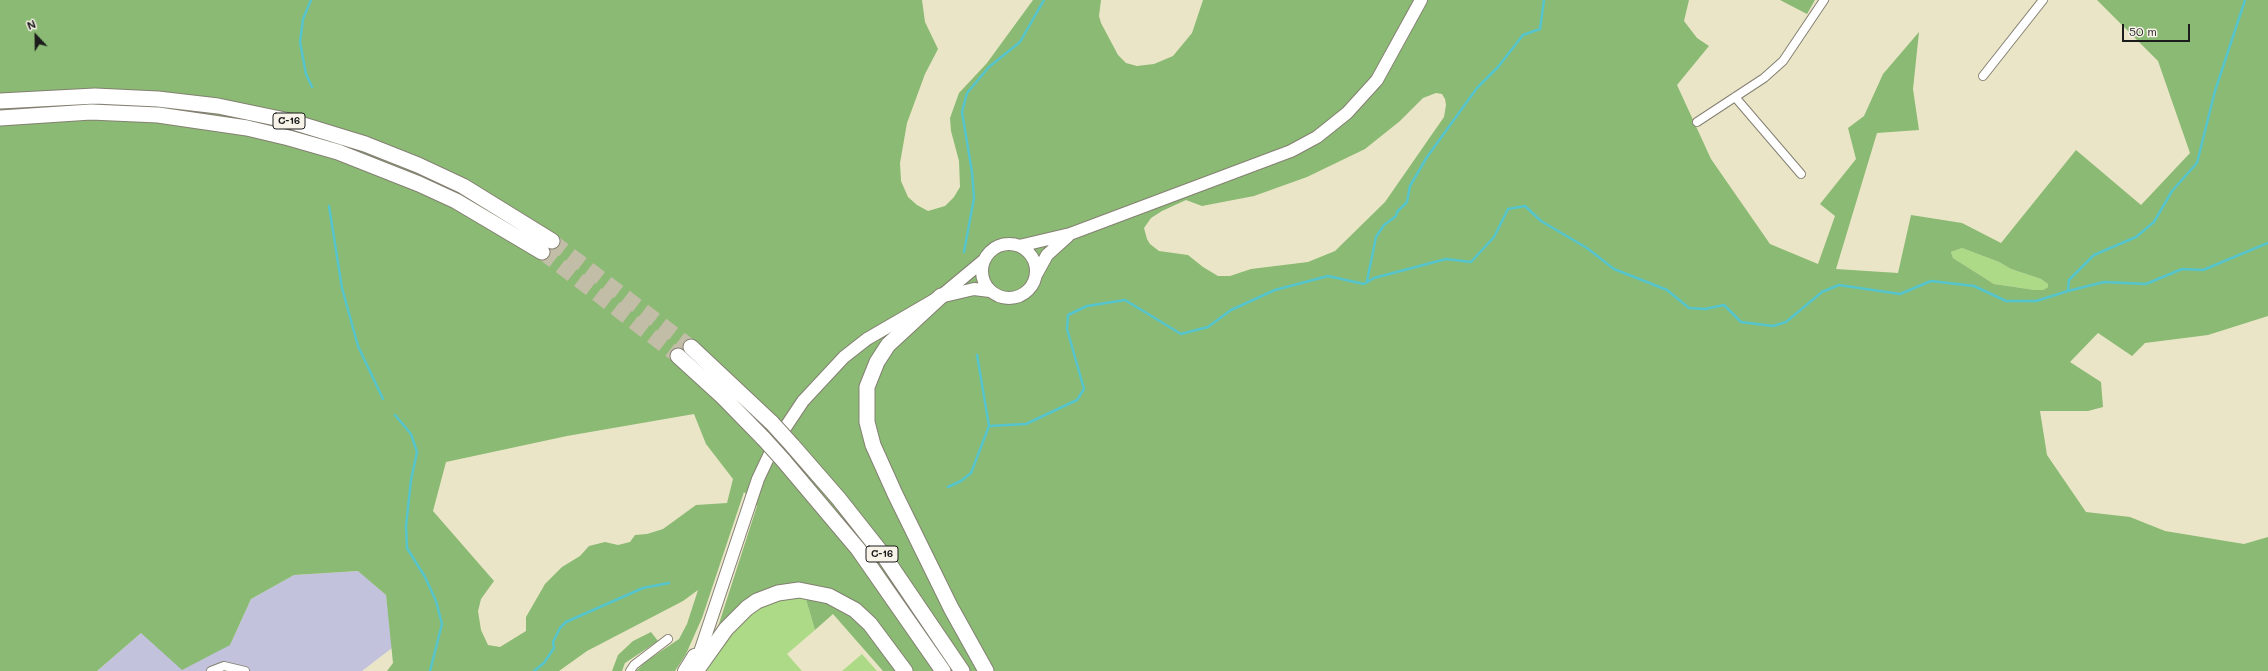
<!DOCTYPE html>
<style>
body{margin:0}
#map{position:relative;width:2268px;height:671px;overflow:hidden;background:#ebe5c8;font-family:Mali,sans-serif}
canvas{display:block}
.north{position:absolute;left:16px;top:16px;width:40px;height:40px;-webkit-text-stroke:3px #f7f3e8;paint-order:stroke;rotate:338deg;font-size:11px;font-weight:700;line-height:16px;text-align:center;color:#1c1c1c}
.north::after{content:'';display:block;margin:auto;width:14px;height:18px;background:#1c1c1c;clip-path:polygon(50% 0,100% 100%,50% 72%,0 100%)}
.scale{position:absolute;left:2122px;top:24px;width:68px;height:18px;box-sizing:border-box;border:2px solid #1c1c1c;border-top:0;padding-left:5px;font-size:12px;line-height:14px;white-space:nowrap;color:#1c1c1c;-webkit-text-stroke:3px #f7f3e8;paint-order:stroke}
</style>
<div id="map">
<canvas width="2268" height="671"></canvas>
<div class="north">N</div>
<div class="scale">50 m</div>
</div>
<script>
const context = document.querySelector('canvas').getContext('2d');
context.lineJoin = 'round';
function fillPath(path, color) { context.fillStyle = color; context.fill(path, 'evenodd'); }
const poly = rows => new Path2D(rows.map(r => 'M' + r).join(''));
function stroke(path, color, width, dash) { context.strokeStyle = color; context.lineWidth = width; context.lineCap = dash ? 'butt' : 'round'; context.setLineDash(dash || []); context.stroke(path); }
function drawText(font, color, halo, rows, align = 'center') {
  context.font = font + ' Mali,sans-serif'; context.lineWidth = 4; context.setLineDash([]); context.textBaseline = 'middle'; context.strokeStyle = halo; context.fillStyle = color; for (const [text, x, y, turn = 0] of rows) {
    context.save(); context.translate(x, y); context.rotate((+turn || 0) * Math.PI / 180); context.textAlign = isNaN(turn) ? turn : align; if (halo) context.strokeText(text, 0, 0); context.fillText(text, 0, 0); context.restore();
  }
}
fillPath(poly([
 [359,571,386,595,392,648,362,671,97,671,141,633,230,645,251,599,294,575]
]), '#c2c2dc');
fillPath(poly([
 [1962,248,1999,262,2011,269,2041,279,2048,284,2048,287,2043,290,2035,290,1994,284,1953,258,1951,252],
 [805,596,815,630,787,654,802,671,705,671,726,636,754,610,773,600],
 [862,654,877,671,842,671]
]), '#adda86');
fillPath(poly([
 [0,0,922,0,925,22,938,49,925,74,907,123,900,163,901,181,908,197,917,205,928,211,945,206,954,197,960,187,959,161,951,131,950,118,959,93,987,63,1033,0,1101,0,1099,16,1101,23,1118,55,1126,63,1137,66,1154,64,1173,56,1192,33,1203,0,1689,0,1684,21,1697,38,1709,46,1677,85,1711,159,1770,244,1818,264,1835,216,1820,204,1856,159,1848,128,1864,116,1883,74,1919,32,1913,89,1919,130,1877,133,1836,269,1898,273,1911,215,1962,223,2001,243,2076,150,2141,205,2190,153,2158,61,2097,0,2268,0,2268,316,2208,335,2145,343,2132,356,2098,333,2070,362,2101,382,2103,407,2088,411,2040,411,2047,455,2086,512,2130,517,2165,531,2244,544,2268,537,2268,671,910,671,864,611,793,586,716,633,757,506,744,492,702,618,686,654,675,671,636,671,645,662,679,639,687,624,698,590,683,601,587,651,559,671,387,671,393,663,386,595,358,571,294,575,251,599,230,645,182,670,141,633,97,671,0,671],
 [1436,93,1442,94,1445,99,1446,105,1444,117,1385,202,1335,251,1308,262,1251,269,1230,276,1218,276,1203,267,1188,255,1159,251,1150,244,1147,239,1144,228,1151,218,1162,211,1186,200,1202,206,1254,196,1307,177,1365,149,1400,121,1423,98],
 [1962,248,1999,262,2011,269,2041,279,2048,284,2048,287,2043,290,2035,290,1994,284,1953,258,1951,252],
 [694,414,706,444,733,479,727,503,696,505,663,529,647,534,635,535,630,542,618,545,605,542,589,546,580,556,562,567,545,584,526,617,526,631,500,647,488,645,481,630,478,611,481,599,494,581,433,511,446,462,567,436],
 [1780,0,1815,0,1807,14],
 [805,596,835,603,866,628,898,671,883,671,833,614,815,630],
 [651,632,658,641,625,663,622,671,612,671,618,655,633,641]
]), '#8aba73');
stroke(poly([
 [311,0,303,19,300,42,306,74,312,87],
 [329,206,342,288,358,346,383,399],
 [964,252,974,198,972,172,962,112,967,93,989,67,1020,42,1044,0],
 [1367,281,1376,237,1384,225,1396,216,1397,212,1407,202,1410,186,1427,157,1477,88,1498,67,1523,35,1540,29,1544,0],
 [2068,291,2104,282,2146,284,2182,269,2203,270,2268,243],
 [977,355,989,426],
 [395,415,411,434,417,452,411,480,406,526,407,548,425,577,436,601,442,624,430,671],
 [948,487,961,481,971,473,989,426,1026,424,1077,400,1084,389,1067,329,1068,315,1087,306,1125,300,1181,334,1208,327,1231,310,1275,290,1328,276,1364,284,1374,278,1446,259,1471,262,1494,237,1508,209,1525,206,1541,221,1587,248,1614,269,1667,290,1689,308,1705,309,1724,305,1741,322,1773,326,1786,322,1822,292,1839,285,1900,294,1931,281,1974,286,2006,301,2036,301,2068,291,2069,280,2094,255,2136,237,2154,222,2172,191,2197,163,2215,91,2245,0],
 [534,671,544,663,554,648,553,642,560,628,566,622,643,588,669,583]
]), '#56c4cc', 2.5);
stroke(poly([
 [552,241,691,347],
 [542,252,678,356]
]), '#c2bda6', 15, [15, 8]);
const street = poly([
 [1983,76,2043,0],
 [1735,97,1801,174],
 [1697,122,1764,78,1783,61,1824,0],
 [211,671,224,666,245,671],
 [630,671,634,665,668,639]
]);
const secondary = poly([
 '982 271a27 27 0 1 1 54 0a27 27 0 1 1-54 0Z',
 [1019,246,1070,234,1291,151,1317,137,1347,113,1377,80,1421,0],
 [1036,275,1047,255,1068,236],
 [944,296,974,289,990,291],
 [694,670,758,479,775,443,803,401,844,357,867,339,941,296,983,261],
 [684,671,694,655]
]);
const highway = poly([
 [0,101,95,96,158,99,218,106,290,121,365,144,418,165,463,186,552,241],
 [0,118,91,112,158,115,247,128,289,138,338,152,419,184,456,201,542,252],
 [941,296,888,345,877,362,867,387,867,422,873,445,895,494,951,608,986,671],
 [691,347,772,423],
 [678,356,723,397,764,439],
 [792,445,839,499,884,556,962,671],
 [783,460,858,549,943,671],
 [696,671,726,629,747,608,757,601,778,593,799,590,829,596,855,610,870,624,905,671]
]);
stroke(street, '#848072', 10);
stroke(secondary, '#848072', 14);
stroke(highway, '#848072', 17);
stroke(street, '#fff', 8);
stroke(secondary, '#fff', 12);
stroke(highway, '#fff', 15);
const highwayBridge = poly([
 [772,423,792,445],
 [764,439,783,460]
]);
stroke(highwayBridge, '#848072', 17, []);
stroke(highwayBridge, '#fff', 15);
for (const [x, y, w] of [
 [289,121,32],
 [882,554,32]
]) { const box = new Path2D(); box.roundRect(x - w / 2, y - 8, w, 16, 3); context.fillStyle = '#f7f3e8'; context.fill(box); stroke(box, '#1c1c1c', 1); }
drawText('bold 10px', '#1c1c1c', null, [
 ["C-16",289,121],
 ["C-16",882,554]
]);
</script>
